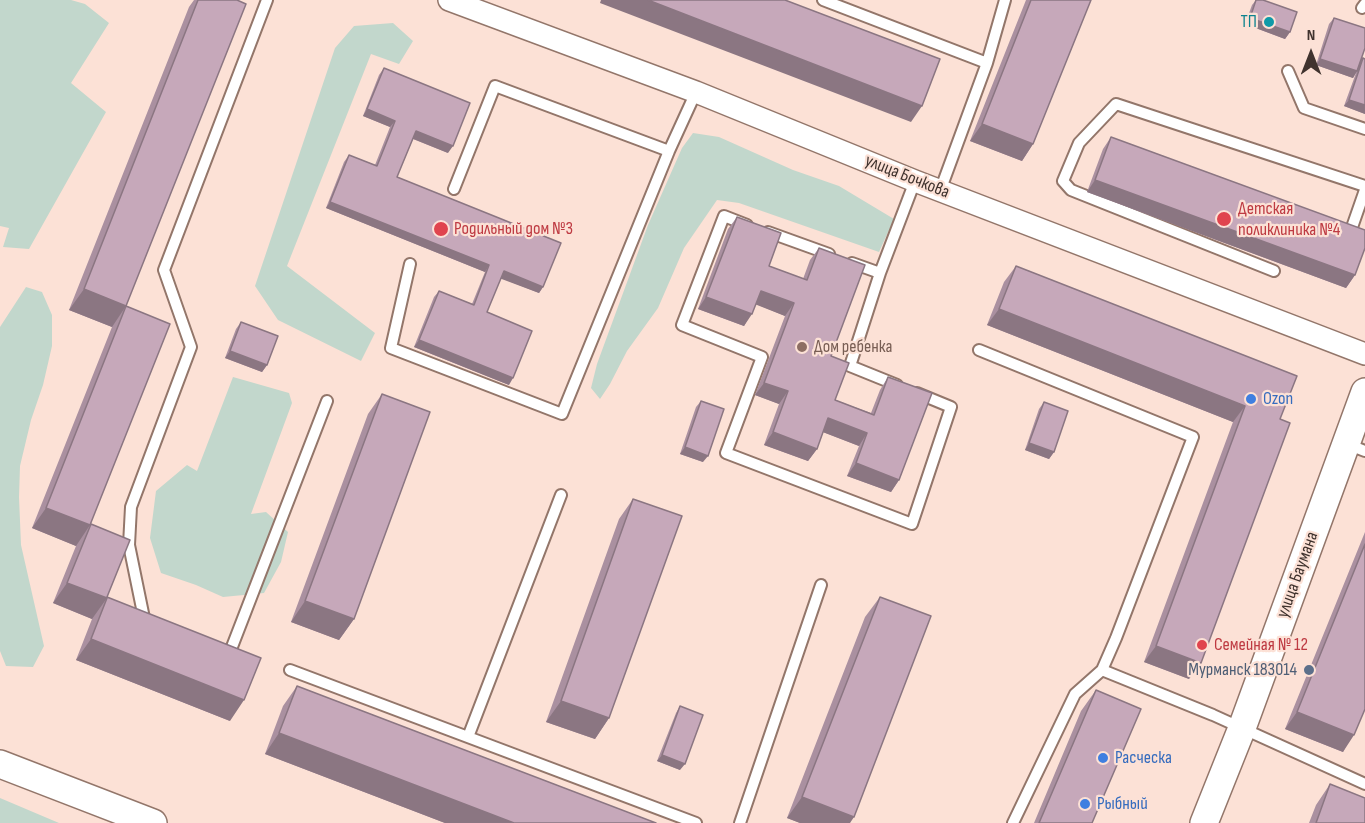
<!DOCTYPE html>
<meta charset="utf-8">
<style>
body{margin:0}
#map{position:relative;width:1365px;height:823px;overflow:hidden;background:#fce1d6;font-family:"Sofia Sans Condensed",sans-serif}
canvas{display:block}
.north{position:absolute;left:1281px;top:24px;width:60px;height:60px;-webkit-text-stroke:4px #fce1d6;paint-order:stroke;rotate:0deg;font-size:16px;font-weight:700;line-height:24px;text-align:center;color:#40332e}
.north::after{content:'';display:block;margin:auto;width:21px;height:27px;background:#40332e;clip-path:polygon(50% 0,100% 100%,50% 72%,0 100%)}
</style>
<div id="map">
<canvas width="1365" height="823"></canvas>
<div class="north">N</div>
</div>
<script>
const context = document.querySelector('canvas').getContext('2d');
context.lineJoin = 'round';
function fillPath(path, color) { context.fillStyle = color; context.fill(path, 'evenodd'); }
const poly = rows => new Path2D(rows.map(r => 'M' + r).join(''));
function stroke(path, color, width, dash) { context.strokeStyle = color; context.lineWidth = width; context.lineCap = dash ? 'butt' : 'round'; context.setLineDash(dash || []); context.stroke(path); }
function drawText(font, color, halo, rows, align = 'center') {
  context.font = font + ' "Sofia Sans Condensed",sans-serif'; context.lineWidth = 4.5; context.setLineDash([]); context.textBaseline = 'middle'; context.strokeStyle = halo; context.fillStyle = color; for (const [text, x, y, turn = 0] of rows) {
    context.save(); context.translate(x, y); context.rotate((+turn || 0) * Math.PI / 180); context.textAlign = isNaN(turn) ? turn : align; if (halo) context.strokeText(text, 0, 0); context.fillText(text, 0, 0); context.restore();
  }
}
fillPath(poly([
 [0,0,71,0,85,4,109,23,71,83,106,112,29,249,3,247,9,228,0,226],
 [393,23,413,41,399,64,371,54,287,266,375,333,361,361,278,320,255,286,335,48,354,26],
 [693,133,719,137,793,170,839,186,894,219,879,252,739,203,717,200,684,248,658,308,627,351,610,384,600,399,591,388,597,364,648,225,682,148],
 [26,287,42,292,52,315,52,346,43,385,31,420,20,466,19,497,21,545,44,646,33,667,6,666,0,651,0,327],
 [233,377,289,393,292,403,251,514,266,512,288,532,281,562,264,593,223,597,196,585,161,573,150,538,156,491,187,465,197,471],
 [0,798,59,823,0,823]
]), '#c2d7cc');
const service = poly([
 [823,0,987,63],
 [1362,8,1365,4],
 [1288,71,1304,108,1365,129],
 [454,189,495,86,669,151],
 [940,191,987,63,1005,0],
 [747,225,724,216,682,325,762,357,726,453,912,524,951,407,917,393],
 [768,232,829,254],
 [1350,233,1365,190],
 [852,263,880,273],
 [410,264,391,348,562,414,669,151,696,92],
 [1274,271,1071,190,1063,181,1079,143,1116,104,1365,186],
 [979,350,1193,437,1116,638,1102,670],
 [897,385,850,366,880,273,915,181],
 [1347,444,1365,451],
 [145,623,129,545,131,507,191,347,164,270,267,0],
 [224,650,230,652,327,401],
 [290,670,696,823],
 [468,737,561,495],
 [740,823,821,585],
 [1013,823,1075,694,1102,670,1213,715,1365,784]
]);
const minor = poly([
 [449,0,696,92,915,181,1365,354]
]);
const tertiary = poly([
 [0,764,153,823],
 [1204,823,1242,728,1365,392]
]);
stroke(service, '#93766a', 14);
stroke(minor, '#93766a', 24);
stroke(tertiary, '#93766a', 30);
stroke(service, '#fff', 10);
stroke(minor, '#fff', 21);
stroke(tertiary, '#fff', 27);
fillPath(poly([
 [194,0,237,0,126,306,91,524,107,597,230,721,76,660,92,619,53,603,76,546,32,528,112,327,69,310,189,7],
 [1026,0,1091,0,1033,144,1022,161,970,141],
 [1256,0,1263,0,1290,32,1285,39,1245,24,1252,5],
 [1334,18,1360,63,1363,58,1365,59,1365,114,1344,106,1356,73,1353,78,1316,65,1329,24],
 [384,68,448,153,413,139,397,177,543,287,539,293,501,278,487,312,509,385,414,347,434,297,439,291,472,304,485,272,326,208,344,162,349,155,375,165,390,127,363,116,379,75],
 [1111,137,1355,275,1346,288,1087,192,1103,149],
 [737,217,769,266,803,279,810,260,819,248,835,400,871,413,880,390,888,377,899,480,891,492,847,476,859,446,823,432,817,449,808,461,764,445,779,404,755,395,785,316,756,304,744,326,698,309,728,229],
 [1016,266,1280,419,1189,679,1144,662,1233,422,987,325,1004,282],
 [241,322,267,365,262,372,225,358,236,329],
 [382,394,354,619,339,640,291,622,368,414],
 [701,401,703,462,680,454,696,407],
 [1044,402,1054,452,1049,459,1025,450,1039,409],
 [633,499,609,718,595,739,546,722,619,519],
 [1365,532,1365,709,1343,752,1285,729],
 [880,597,850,823,800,823,787,818,865,617],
 [297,686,656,823,445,823,265,754,283,706],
 [1096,690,1092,823,1034,823,1081,711],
 [680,706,680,770,657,761,676,713],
 [1330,784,1365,823,1309,823,1316,805]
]), '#aa90a0');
fillPath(poly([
 [601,0,648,0,922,106,911,122,600,3],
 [1250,18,1290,32,1285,39,1245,24],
 [1320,59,1357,71,1353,78,1316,65],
 [1349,100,1365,105,1365,114,1344,106],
 [367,109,395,121,390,127,363,116],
 [982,124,1033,144,1022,161,970,141],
 [416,131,453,146,448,153,411,138],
 [1095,180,1355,275,1346,288,1087,192],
 [330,202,489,265,485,272,326,208],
 [504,271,543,287,539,293,499,278],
 [84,289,126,306,112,327,69,310],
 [761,291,794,303,785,316,752,303],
 [706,297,752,314,744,326,698,309],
 [999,309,1245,406,1233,422,987,325],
 [419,340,513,378,509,385,414,347],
 [230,351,267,365,262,372,225,358],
 [764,383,788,391,779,404,755,395],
 [828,418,867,433,859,446,820,431],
 [773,432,817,449,808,461,764,445],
 [1029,443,1054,452,1049,459,1025,450],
 [685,447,708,456,703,462,680,454],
 [856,463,899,480,891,492,847,476],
 [46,508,90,525,76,546,32,528],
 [67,583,107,598,92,619,53,603],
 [305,601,354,619,339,640,291,622],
 [91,639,244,700,230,721,76,660],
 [1156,646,1201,663,1189,679,1144,662],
 [561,701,609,718,595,739,546,722],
 [1297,712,1354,735,1343,752,1285,729],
 [279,733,514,823,445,823,265,754],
 [662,755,685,764,680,770,657,761],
 [802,797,854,817,850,823,800,823,787,818]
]), '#8b7682');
const building = poly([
 [198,0,237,0,246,4,126,306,84,289,198,0],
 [648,0,785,0,940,59,922,106,648,0],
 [1031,0,1091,0,1033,144,982,124,1031,0],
 [1256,0,1263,0,1297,12,1290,32,1250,18,1256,0],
 [1334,18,1365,28,1365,48,1357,71,1320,59,1334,18],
 [1363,58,1365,59,1365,105,1349,100,1363,58],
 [384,68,470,103,453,146,416,131,397,177,561,243,543,287,504,271,487,312,532,331,513,378,419,340,439,291,474,305,489,265,330,202,349,155,377,166,395,121,367,109,384,68],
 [1111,137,1365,230,1365,248,1355,275,1095,180,1111,137],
 [737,217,781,233,769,266,807,280,819,248,865,265,831,356,849,363,835,400,874,415,888,377,932,393,899,480,856,463,867,433,828,418,817,449,773,432,788,391,764,383,794,303,761,291,752,314,706,297,737,217],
 [1016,266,1297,376,1280,419,1290,423,1201,663,1156,646,1245,406,999,309,1016,266],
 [126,306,170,324,90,525,46,508,126,306],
 [241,322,278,336,267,365,230,351,241,322],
 [382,394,430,412,354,619,305,601,382,394],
 [701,401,724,409,708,456,685,447,701,401],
 [1044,402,1068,411,1054,452,1029,443,1044,402],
 [633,499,682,516,609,718,561,701,633,499],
 [91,524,130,540,107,597,261,658,244,700,91,639,107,598,67,583,91,524],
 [1365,544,1365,709,1354,735,1297,712,1365,544],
 [880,597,931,616,854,817,802,797,880,597],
 [297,686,656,823,514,823,279,733,297,686],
 [1096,690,1141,709,1092,823,1039,823,1096,690],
 [680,706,703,715,685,764,662,755,680,706],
 [1330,784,1365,798,1365,823,1316,823,1330,784]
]);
fillPath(building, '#c6a8ba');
stroke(building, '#8b7682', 1.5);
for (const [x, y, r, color] of [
 [1269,22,6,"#0f9aa8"],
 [1224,219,8,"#e0444e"],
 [441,229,8,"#e0444e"],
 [802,347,6,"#8d6e63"],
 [1251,399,6,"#3f7fe0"],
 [1202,645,6,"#e0444e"],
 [1309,670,6,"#5c6f8a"],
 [1103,758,6,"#3f7fe0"],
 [1085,804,6,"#3f7fe0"]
]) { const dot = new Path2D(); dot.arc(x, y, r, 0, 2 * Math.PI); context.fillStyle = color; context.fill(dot); stroke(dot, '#fce1d6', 2); }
drawText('18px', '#0d838f', '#fce1d6', [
 ["ТП",1257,22]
], 'right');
drawText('18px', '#40332e', '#fce1d6', [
 ["улица Бочкова",907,177,22],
 ["улица Баумана",1298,575,-70]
]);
drawText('18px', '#be3a42', '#fce1d6', [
 ["Детская",1238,209],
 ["поликлиника №4",1238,230],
 ["Родильный дом №3",454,229],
 ["Семейная № 12",1214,645]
], 'left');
drawText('18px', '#785e54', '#fce1d6', [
 ["Дом ребенка",814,347]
], 'left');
drawText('18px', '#366cbe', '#fce1d6', [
 ["Ozon",1263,399],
 ["Расческа",1115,758],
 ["Рыбный",1097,804]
], 'left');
drawText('18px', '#4e5e75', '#fce1d6', [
 ["Мурманск 183014",1297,670]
], 'right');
</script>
